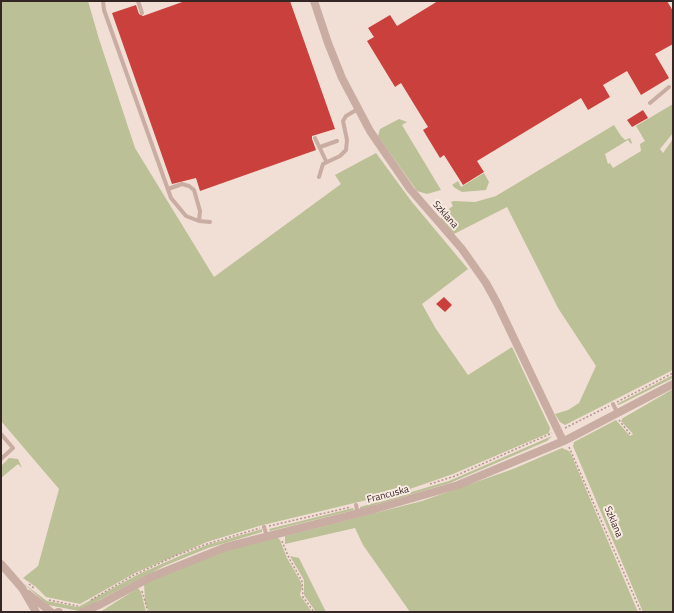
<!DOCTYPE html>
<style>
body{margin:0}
#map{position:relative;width:674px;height:613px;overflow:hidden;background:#f1dfd6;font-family:"Titillium Web",sans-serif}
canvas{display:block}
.frame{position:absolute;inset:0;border:2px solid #342625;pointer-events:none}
</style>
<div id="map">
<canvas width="674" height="613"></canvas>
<div class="frame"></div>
</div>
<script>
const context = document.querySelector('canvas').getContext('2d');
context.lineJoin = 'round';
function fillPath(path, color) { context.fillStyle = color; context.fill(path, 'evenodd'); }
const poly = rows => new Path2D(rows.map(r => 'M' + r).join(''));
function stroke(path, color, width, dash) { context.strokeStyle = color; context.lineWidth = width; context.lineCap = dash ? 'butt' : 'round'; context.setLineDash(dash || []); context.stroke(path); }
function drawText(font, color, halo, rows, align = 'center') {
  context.font = font + ' "Titillium Web",sans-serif'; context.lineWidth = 4; context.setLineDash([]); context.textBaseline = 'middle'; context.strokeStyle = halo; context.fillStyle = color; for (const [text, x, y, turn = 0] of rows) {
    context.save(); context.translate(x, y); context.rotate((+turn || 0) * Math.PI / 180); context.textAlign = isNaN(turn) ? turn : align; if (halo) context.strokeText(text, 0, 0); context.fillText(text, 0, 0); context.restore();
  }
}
fillPath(poly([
 [1,1,88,1,99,39,135,148,214,277,341,184,335,175,376,153,412,202,468,269,422,304,436,329,468,375,512,347,550,428,549,433,453,474,404,491,259,526,207,542,135,573,80,604,46,597,36,587,23,578,38,566,59,489,1,421],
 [673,104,673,133,660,149,663,153,673,139,673,370,565,425,560,422,555,414,568,410,579,403,596,366,558,308,507,207,454,234,441,220,440,207,442,204,446,211,453,206,451,202,454,201,475,202,496,196,614,125,621,136,625,140,630,138,632,143,631,144,628,140,605,154,608,164,610,163,613,168,641,151,640,144,645,141,636,126],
 [399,119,407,122,402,125,441,190,427,194,417,191,378,136,380,129],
 [484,173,489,182,486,190,462,192,455,188,452,185,458,181,461,187],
 [673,375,673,378,619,405,617,404],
 [673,389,673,612,643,612,573,446,574,442,616,420,630,436,633,434,621,421,623,418],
 [552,436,547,441,450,483,382,503,360,509,360,507,449,481],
 [562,448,569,451,571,454,638,612,410,612,363,545,355,528,285,544,285,536,422,501,513,469],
 [9,458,18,459,22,468,18,464,1,478,1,466],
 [353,508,354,510,270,531,269,529],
 [262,529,262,532,208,548,164,566,79,611,48,605,23,583,47,601,78,607,139,574,182,555,207,545],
 [277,537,280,540,287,558,301,582,302,587,300,595,312,612,150,612,147,608,145,601,144,584,173,570,226,550],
 [290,556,299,558,326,612,316,612,304,595,304,580],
 [138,588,141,592,146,612,100,612]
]), '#bbc096');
fillPath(poly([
 [185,1,290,1,335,129,312,136,312,139,316,150,200,191,196,178,172,184,112,13,136,5,139,14,143,16],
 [438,1,667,1,673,11,673,44,655,54,669,78,641,95,627,71,603,85,610,97,588,110,581,98,477,161,484,172,463,185,444,155,440,158,423,130,428,127,401,83,395,87,367,41,374,37,368,28,390,15,397,26],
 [643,110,648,118,632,127,627,120],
 [444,297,452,305,445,312,436,304]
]), '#ca403c');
stroke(poly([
 [617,402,673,373],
 [619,420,630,434],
 [565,428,609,406],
 [569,447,641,612],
 [430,484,455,476,552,433],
 [269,526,351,507],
 [282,541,289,558,302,581,303,597,314,612],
 [29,584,35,589],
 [142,591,148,612],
 [49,600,78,606],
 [91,600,132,576,177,555,207,544,260,528]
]), '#b5958c', 1.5, [2, 2]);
stroke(poly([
 [103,1,104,10,171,198,186,216,199,221,210,222],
 [138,1,142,13],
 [650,103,669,87],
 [315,138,326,161],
 [320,147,337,141],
 [319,177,323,164,340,156,346,150,347,140,343,121,346,116,358,109],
 [168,189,182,184,189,186,194,190,200,211,199,221],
 [613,404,618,414],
 [1,434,13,448,1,459],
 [356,505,358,514],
 [264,527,267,536]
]), '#c9aca2', 4);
stroke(poly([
 [314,1,328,43,342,78,370,131,410,189,462,249,486,283,497,303,563,441],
 [1,564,22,588,36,612],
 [28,594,51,612],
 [58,612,59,612],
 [83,612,101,604,151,577,226,547,375,509,458,485,566,440,673,384]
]), '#c9aca2', 8);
drawText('10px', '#342625', '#f9eae2', [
 ["Szklana",445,215,48],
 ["Francuska",388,495,-15],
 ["Szklana",613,522,67]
]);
</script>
